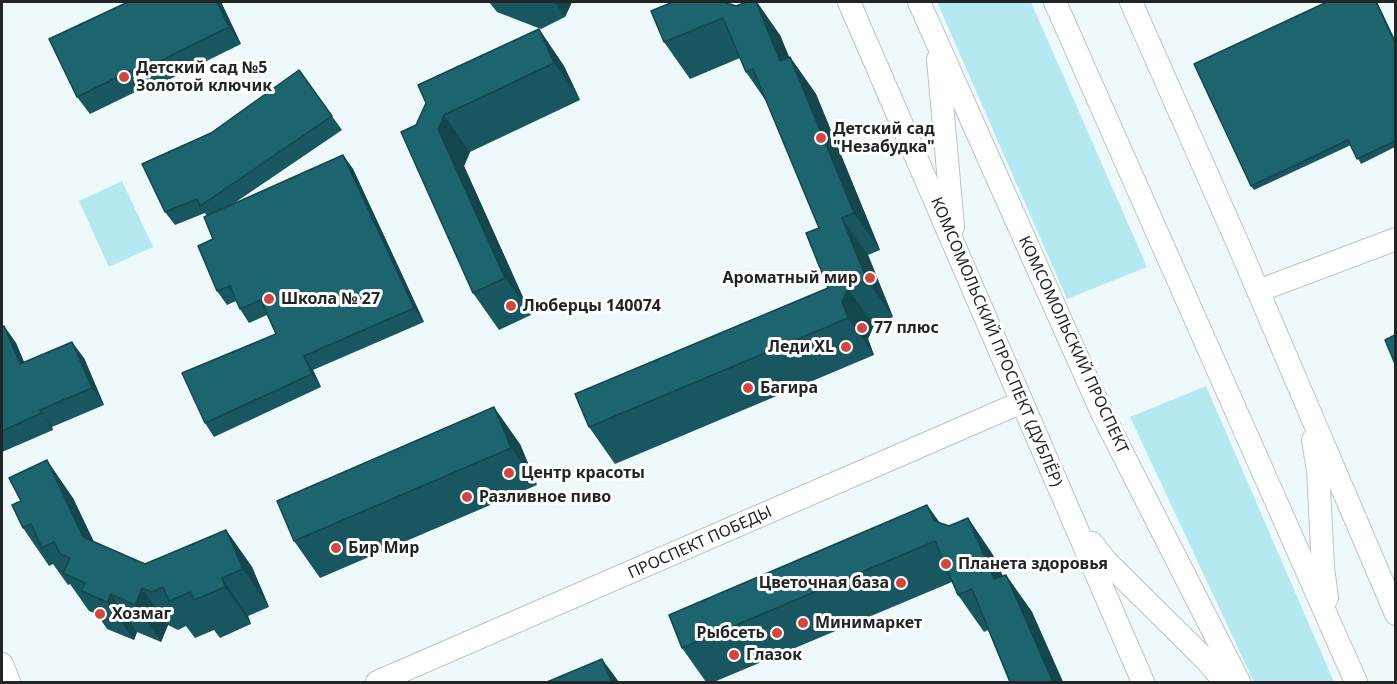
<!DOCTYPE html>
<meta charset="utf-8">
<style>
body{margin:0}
#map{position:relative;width:1397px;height:684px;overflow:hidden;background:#eef9fb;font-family:"Noto Sans",sans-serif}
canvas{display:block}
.frame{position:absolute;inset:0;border:3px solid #212526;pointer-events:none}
</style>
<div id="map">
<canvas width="1397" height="684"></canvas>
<div class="frame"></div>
</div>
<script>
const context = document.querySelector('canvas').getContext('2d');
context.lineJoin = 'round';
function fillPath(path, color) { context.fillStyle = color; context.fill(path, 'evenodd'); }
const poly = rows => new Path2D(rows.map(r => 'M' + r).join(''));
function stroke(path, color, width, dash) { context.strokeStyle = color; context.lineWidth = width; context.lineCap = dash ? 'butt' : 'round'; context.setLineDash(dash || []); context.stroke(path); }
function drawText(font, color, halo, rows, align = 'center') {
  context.font = font + ' "Noto Sans",sans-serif'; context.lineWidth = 6; context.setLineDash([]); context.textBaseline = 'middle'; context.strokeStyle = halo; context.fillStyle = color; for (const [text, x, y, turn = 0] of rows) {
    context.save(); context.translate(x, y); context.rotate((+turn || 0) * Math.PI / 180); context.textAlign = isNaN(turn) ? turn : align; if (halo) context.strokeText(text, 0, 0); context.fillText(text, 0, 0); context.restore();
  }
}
fillPath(poly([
 [937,2,1031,2,1147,267,1067,299],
 [122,181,153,247,109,267,79,201],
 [1206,386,1334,682,1254,682,1130,417]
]), '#b5e9f1');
const secondary = poly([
 [849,2,1143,682],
 [919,2,1103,415,1239,682],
 [1055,2,1356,682],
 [1131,2,1238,244,1396,614],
 [938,59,953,227],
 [1258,291,1396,239],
 [1313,440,1318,470,1323,567,1327,598],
 [1092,543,1106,561,1205,659,1225,682],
 [2,664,9,682],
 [377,682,1022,402]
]);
stroke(secondary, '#b9c4c6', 24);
stroke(secondary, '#fff', 22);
fillPath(poly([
 [128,2,221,2,241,44,156,86,154,83,90,114,77,97],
 [489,2,572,2,565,17,541,29,497,12],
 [1327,2,1377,2,1395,40,1395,147,1361,164,1351,145,1254,190,1251,186],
 [727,3,780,35,789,57,790,57,816,94,880,250,868,255,893,317,874,325,868,339,874,355,615,464,589,427,828,288,819,228,768,104,746,72,740,58,690,79,664,42],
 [539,29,564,66,580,100,470,152,464,166,531,315,499,330,473,293,416,125],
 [299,70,342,130,230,206,343,155,353,169,424,322,313,370,321,387,214,437,205,423,276,334,267,315,249,323,240,309,236,301,227,305,217,291,213,239,207,216,205,213,175,225,165,212,211,133],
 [4,326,16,343,24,362,84,358,104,405,52,427,53,430,2,452,2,327],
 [520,444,537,485,320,578,294,541],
 [73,498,94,542,145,564,226,530,252,567,269,607,248,616,251,624,220,638,214,630,195,638,186,626,178,630,168,625,161,642,137,632,134,640,107,629,97,614,89,611,70,584,68,585,53,564,49,566,23,528],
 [927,505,940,523,949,526,968,518,993,555,1003,576,1006,575,1032,612,1063,682,1010,682,988,630,984,632,958,595,952,582,714,682,706,682,682,648]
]), '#18575f');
fillPath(poly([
 [217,2,221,2,241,44,229,27],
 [554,2,572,2,565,17],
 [756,2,757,2,780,35,806,98,780,61],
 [1376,2,1377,2,1395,40,1395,43],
 [539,29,564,66,580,100,554,63],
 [790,57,816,94,880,250,854,213],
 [444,115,470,152,464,166,531,315,505,278,438,129],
 [343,155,353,169,424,322,414,308],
 [842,218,868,255,893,317,867,280],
 [848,288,874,325,868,339,874,355,848,318,842,302],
 [4,326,16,343,32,381,20,364],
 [72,342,84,358,104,405,92,388],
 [304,356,313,370,321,387,312,374],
 [494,407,520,444,537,485,511,448],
 [40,410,52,427,53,430,42,413],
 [47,460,73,498,109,574,83,537],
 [927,505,953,542,934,521],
 [968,518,993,555,1020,616,994,579],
 [226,530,252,567,269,607,243,569],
 [1006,575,1032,612,1063,682,1053,682],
 [222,578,248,616,251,624,225,587],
 [142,588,168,625,161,642,135,605],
 [111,594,137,632,134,640,107,602],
 [602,659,619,682,612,682]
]), '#14474d');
const building = poly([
 [128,2,217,2,229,27,144,69,142,65,77,97,49,39,128,2],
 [673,2,724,2,736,6,747,2,756,2,780,61,790,57,854,213,842,218,867,280,848,288,842,302,848,318,589,427,575,394,828,288,806,233,819,228,753,69,746,72,723,18,664,42,651,11,673,2],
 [1327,2,1376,2,1395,43,1395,141,1357,159,1348,140,1251,186,1194,64,1327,2],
 [539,29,554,63,444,115,438,129,505,278,473,293,401,132,416,125,426,103,418,85,539,29],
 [299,70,332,116,200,206,197,199,165,212,142,164,211,133,299,70],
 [343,155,414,308,304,356,312,374,205,423,182,373,276,334,261,300,240,309,230,286,217,291,198,246,213,239,204,217,343,155],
 [4,326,20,364,72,342,92,388,40,410,42,413,2,431,2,327,4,326],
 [1395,335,1395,364,1385,340,1395,335],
 [494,407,511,448,294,541,277,501,494,407],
 [47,460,83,537,145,564,226,530,243,569,222,578,225,587,194,600,190,592,169,601,163,587,152,592,142,588,135,605,111,594,107,602,81,591,85,583,63,573,70,558,60,554,54,542,42,548,31,524,23,528,12,505,21,501,9,478,47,460],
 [927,505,934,521,949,526,968,518,994,579,1006,575,1053,682,1010,682,972,589,958,595,935,541,682,648,669,615,927,505],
 [602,659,612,682,547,682,602,659]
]);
fillPath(building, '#1c656e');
stroke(building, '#14474d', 1.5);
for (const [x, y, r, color] of [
 [124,77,6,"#d4463d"],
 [821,138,6,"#d4463d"],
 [870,278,6,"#d4463d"],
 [269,299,6,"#d4463d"],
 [511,306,6,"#d4463d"],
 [862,328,6,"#d4463d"],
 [846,347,6,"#d4463d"],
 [748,388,6,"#d4463d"],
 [509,473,6,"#d4463d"],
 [467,497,6,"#d4463d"],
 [336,548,6,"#d4463d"],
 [946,564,6,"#d4463d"],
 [901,583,6,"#d4463d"],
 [100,614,6,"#d4463d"],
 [803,623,6,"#d4463d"],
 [777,633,6,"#d4463d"],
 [734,655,6,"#d4463d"]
]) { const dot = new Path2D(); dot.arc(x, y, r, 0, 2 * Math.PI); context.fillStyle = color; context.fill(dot); stroke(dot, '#fff', 2); }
drawText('bold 16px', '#212526', '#fff', [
 ["Детский сад №5",136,68],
 ["Золотой ключик",136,86],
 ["Детский сад",833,129],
 ["\"Незабудка\"",833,147],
 ["Ароматный мир",858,278,"right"],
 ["Школа № 27",281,299],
 ["Люберцы 140074",523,306],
 ["77 плюс",874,328],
 ["Леди XL",834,347,"right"],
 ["Багира",760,388],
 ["Центр красоты",521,473],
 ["Разливное пиво",479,497],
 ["Бир Мир",348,548],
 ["Планета здоровья",958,564],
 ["Цветочная база",889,583,"right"],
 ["Хозмаг",112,614],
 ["Минимаркет",815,623],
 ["Рыбсеть",765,633,"right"],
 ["Глазок",746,655]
], 'left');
drawText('16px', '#212526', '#fff', [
 ["КОМСОМОЛЬСКИЙ ПРОСПЕКТ (ДУБЛЁР)",996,342,67],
 ["КОМСОМОЛЬСКИЙ ПРОСПЕКТ",1073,345,65],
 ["ПРОСПЕКТ ПОБЕДЫ",700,543,-24]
]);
</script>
